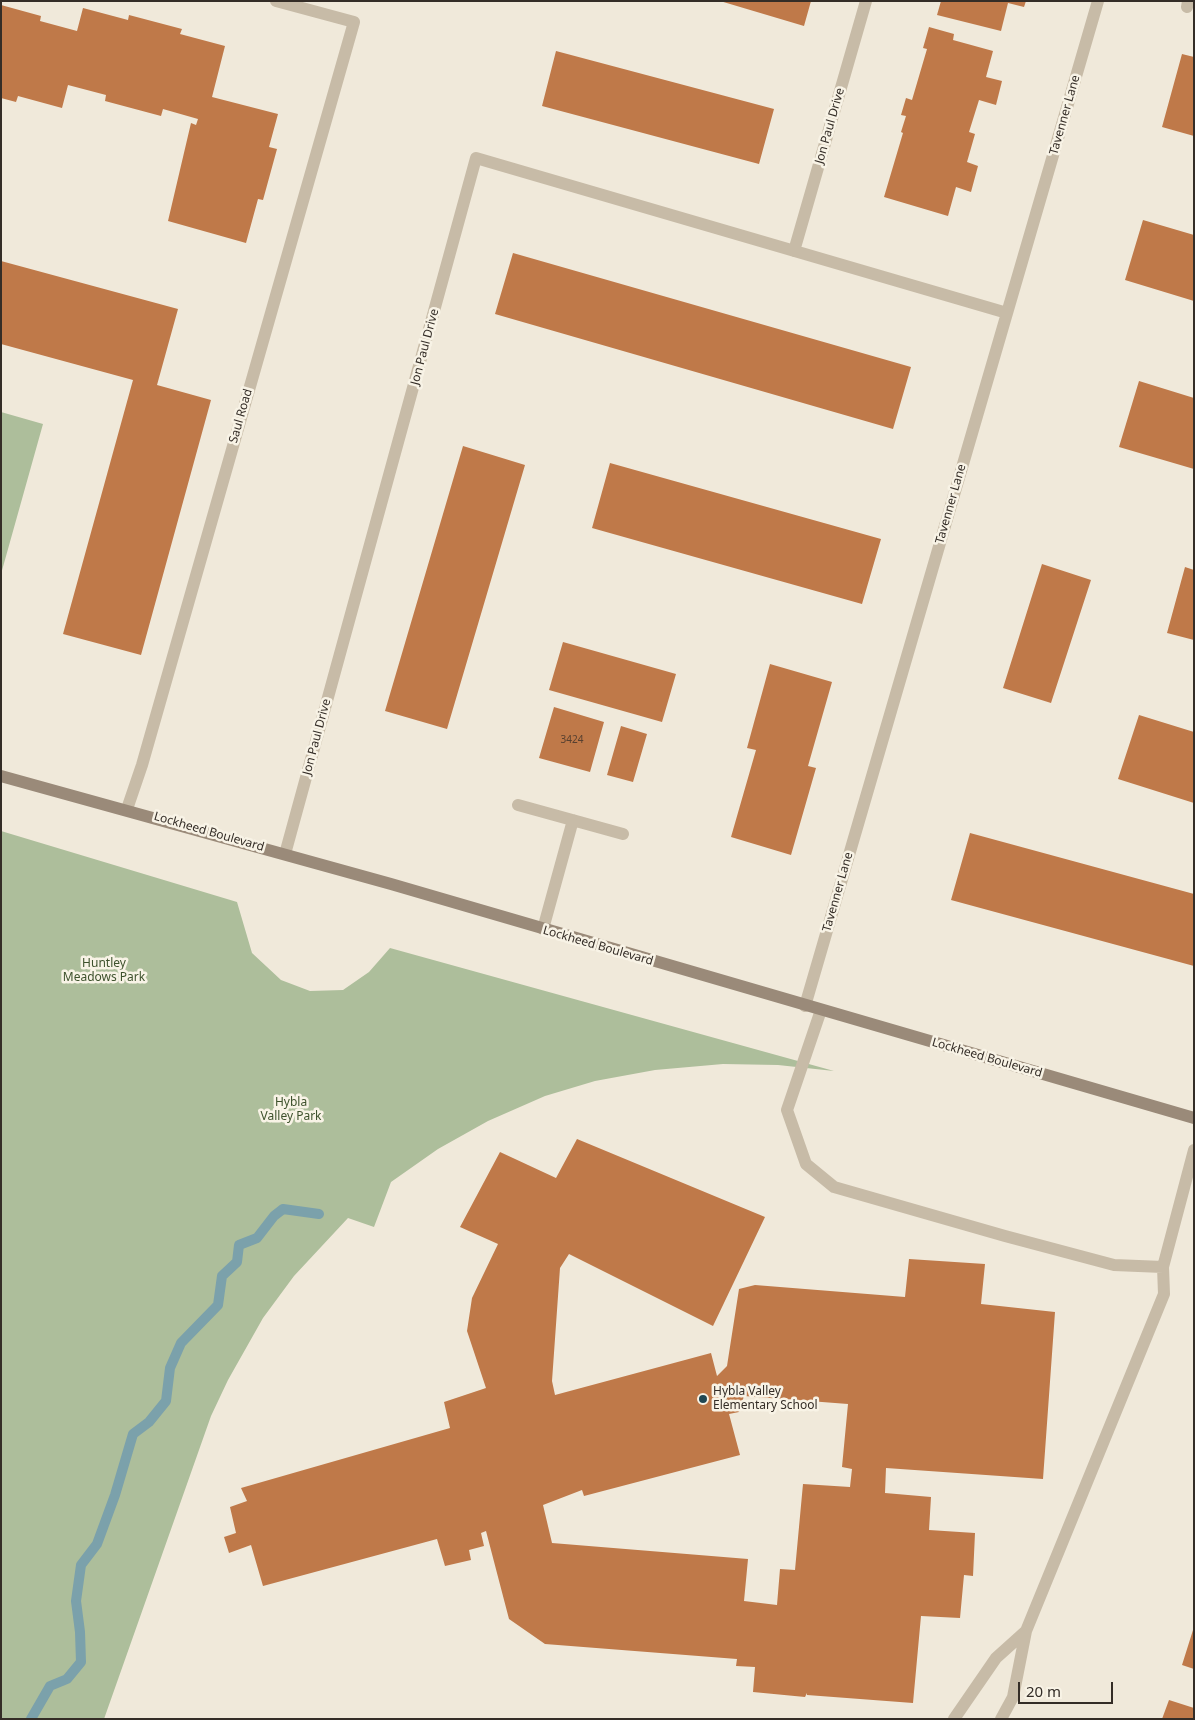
<!DOCTYPE html>
<style>
body{margin:0}
#map{position:relative;width:1195px;height:1720px;overflow:hidden;background:#f0e9da;font-family:"Noto Sans",sans-serif}
canvas{display:block}
.frame{position:absolute;inset:0;border:2px solid #342d27;pointer-events:none}
.scale{position:absolute;left:1018px;top:1682px;width:95px;height:22px;box-sizing:border-box;border:2px solid #342d27;border-top:0;padding-left:6px;font-size:15px;line-height:18px;white-space:nowrap;color:#342d27;-webkit-text-stroke:4px #f8f3e6;paint-order:stroke}
</style>
<div id="map">
<canvas width="1195" height="1720"></canvas>
<div class="frame"></div>
<div class="scale">20 m</div>
</div>
<script>
const context = document.querySelector('canvas').getContext('2d');
context.lineJoin = 'round';
function fillPath(path, color) { context.fillStyle = color; context.fill(path, 'evenodd'); }
const poly = rows => new Path2D(rows.map(r => 'M' + r).join(''));
function stroke(path, color, width, dash) { context.strokeStyle = color; context.lineWidth = width; context.lineCap = dash ? 'butt' : 'round'; context.setLineDash(dash || []); context.stroke(path); }
function drawText(font, color, halo, rows, align = 'center') {
  context.font = font + ' "Noto Sans",sans-serif'; context.lineWidth = 5; context.setLineDash([]); context.textBaseline = 'middle'; context.strokeStyle = halo; context.fillStyle = color; for (const [text, x, y, turn = 0] of rows) {
    context.save(); context.translate(x, y); context.rotate((+turn || 0) * Math.PI / 180); context.textAlign = isNaN(turn) ? turn : align; if (halo) context.strokeText(text, 0, 0); context.fillText(text, 0, 0); context.restore();
  }
}
fillPath(poly([
 [1,412,43,424,1,574],
 [1,831,237,902,252,953,281,980,310,991,343,990,369,972,390,948,834,1071,778,1065,723,1064,655,1070,595,1081,545,1096,488,1121,438,1149,391,1182,374,1227,348,1218,294,1276,263,1318,228,1380,211,1416,104,1719,1,1719]
]), '#adbe9b');
stroke(poly([
 [31,1719,50,1686,67,1679,81,1662,80,1632,76,1601,81,1565,97,1544,115,1495,133,1434,149,1422,166,1401,170,1368,181,1343,218,1305,222,1276,237,1262,239,1245,257,1238,274,1216,283,1209,319,1214]
]), '#7ba1ab', 10);
fillPath(poly([
 [720,1,811,1,804,26],
 [941,1,1026,1,1024,7,1008,3,1001,31,937,15],
 [1,5,41,16,40,21,77,31,83,8,128,20,129,15,182,29,180,34,225,46,212,97,278,114,269,147,277,149,263,200,258,199,246,243,168,221,191,123,196,125,198,119,163,109,161,116,105,101,106,95,68,85,62,108,18,96,16,102,1,98],
 [929,27,954,34,953,40,993,51,986,77,1002,81,996,105,979,100,969,132,975,134,967,162,978,166,971,192,956,187,948,216,884,197,903,133,901,132,906,116,901,115,906,98,912,100,927,49,923,48],
 [556,51,774,109,759,164,542,106],
 [1182,54,1194,57,1194,136,1162,127],
 [1143,220,1194,235,1194,301,1125,280],
 [513,253,911,367,893,429,495,314],
 [1,261,178,309,157,385,211,400,141,655,63,634,133,380,1,344],
 [1139,381,1194,398,1194,469,1119,447],
 [463,446,525,465,447,729,385,711],
 [610,463,881,539,862,604,592,528],
 [1042,564,1091,580,1051,703,1003,688],
 [1185,567,1194,570,1194,640,1167,633],
 [563,642,676,674,662,722,549,690],
 [770,664,832,682,808,766,816,768,791,855,731,837,756,750,747,748],
 [554,707,604,722,590,772,539,758],
 [1139,715,1194,732,1194,803,1118,779],
 [621,726,647,734,633,782,607,775],
 [970,833,1194,894,1194,966,951,900],
 [577,1139,765,1217,713,1326,569,1254,560,1268,552,1381,555,1395,711,1353,717,1376,727,1366,739,1289,755,1285,905,1297,909,1259,985,1264,981,1304,1055,1312,1043,1479,886,1468,885,1493,931,1497,929,1530,975,1533,973,1576,964,1575,960,1618,921,1616,913,1703,807,1695,807,1693,805,1697,753,1692,755,1667,736,1666,737,1659,545,1644,509,1619,486,1531,481,1533,484,1546,469,1550,471,1560,445,1566,437,1539,263,1586,251,1545,229,1553,224,1537,236,1533,230,1507,247,1501,241,1488,450,1428,444,1402,486,1388,467,1331,472,1298,498,1244,460,1227,500,1152,556,1178],
 [744,1396,848,1404,842,1467,852,1469,850,1487,803,1484,795,1570,780,1569,777,1605,744,1601,748,1559,552,1543,543,1505,582,1490,584,1496,740,1455,729,1414,739,1412],
 [1193,1630,1194,1630,1194,1669,1182,1665],
 [1169,1700,1194,1708,1194,1719,1162,1719]
]), '#bf7949');
stroke(poly([
 [1187,7,1188,1],
 [518,805,623,834],
 [543,929,573,820],
 [821,1010,787,1110,806,1164,834,1187,1005,1236,1114,1265,1163,1267],
 [954,1719,996,1658,1026,1631],
 [1001,1719,1013,1697,1026,1631,1164,1294,1163,1267,1194,1150]
]), '#c7bba7', 12);
stroke(poly([
 [794,251,866,1],
 [127,809,142,765,354,22,276,1],
 [285,854,476,158,1007,313],
 [805,1006,1098,1]
]), '#c7bba7', 12);
stroke(poly([
 [1,776,391,884,1194,1118]
]), '#9a8a79', 12);
for (const [x, y, r, color] of [
 [703,1399,5,"#1f4753"]
]) { const dot = new Path2D(); dot.arc(x, y, r, 0, 2 * Math.PI); context.fillStyle = color; context.fill(dot); stroke(dot, '#f8f3e6', 2); }
drawText('10px', '#574030', null, [
 ["3424",572,740]
]);
drawText('12px', '#342d27', '#f8f3e6', [
 ["Tavenner Lane",1065,115,-74],
 ["Jon Paul Drive",830,126,-74],
 ["Jon Paul Drive",425,347,-75],
 ["Saul Road",241,416,-74],
 ["Tavenner Lane",951,504,-74],
 ["Jon Paul Drive",317,737,-75],
 ["Lockheed Boulevard",209,832,16],
 ["Tavenner Lane",838,892,-74],
 ["Lockheed Boulevard",598,946,16],
 ["Lockheed Boulevard",987,1058,16]
]);
drawText('12px', '#3d512c', '#f8f3e6', [
 ["Huntley",104,964],
 ["Meadows Park",104,978],
 ["Hybla",291,1103],
 ["Valley Park",291,1117]
]);
drawText('12px', '#342d27', '#f8f3e6', [
 ["Hybla Valley",713,1392],
 ["Elementary School",713,1406]
], 'left');
</script>
